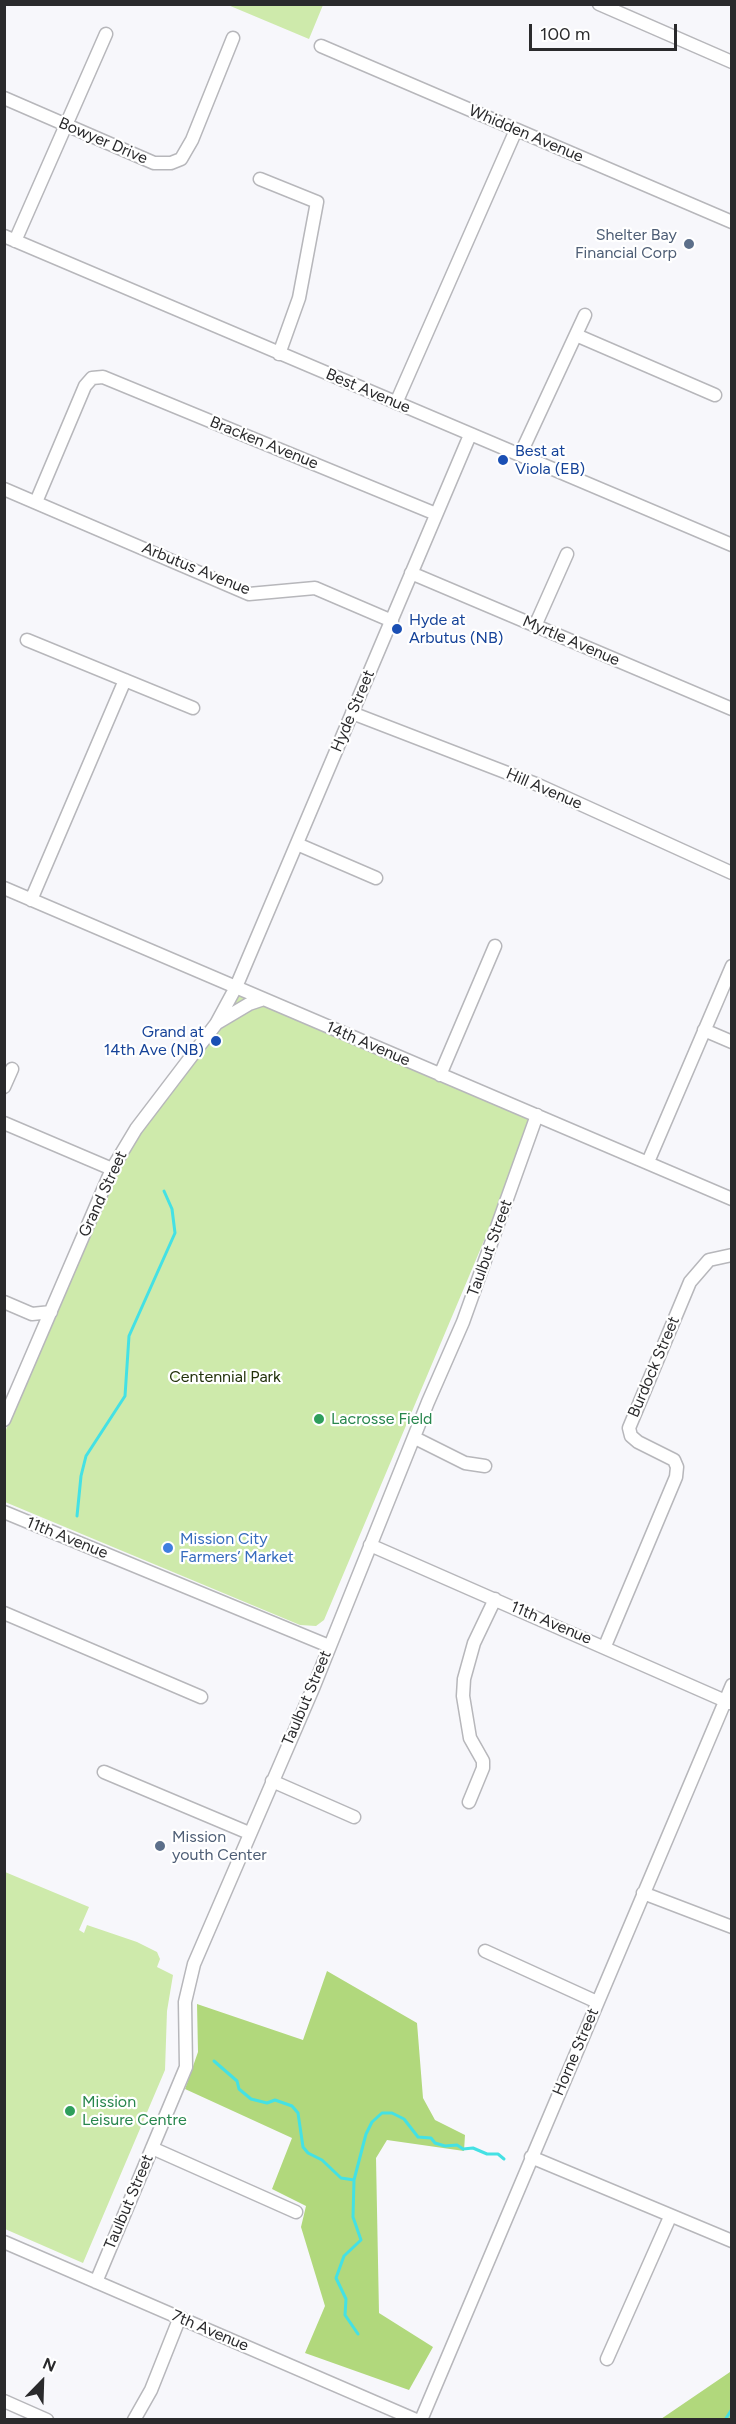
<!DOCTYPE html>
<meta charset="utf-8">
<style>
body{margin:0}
#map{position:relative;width:736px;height:2424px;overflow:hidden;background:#f7f7fb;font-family:Figtree,sans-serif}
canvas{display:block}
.frame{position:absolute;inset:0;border:6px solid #2a2a2c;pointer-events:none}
.north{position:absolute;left:12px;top:2352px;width:60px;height:60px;-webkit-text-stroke:4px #fff;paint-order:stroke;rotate:23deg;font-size:16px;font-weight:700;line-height:24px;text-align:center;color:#2a2a2c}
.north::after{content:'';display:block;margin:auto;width:21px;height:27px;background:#2a2a2c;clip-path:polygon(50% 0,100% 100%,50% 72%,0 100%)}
.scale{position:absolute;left:529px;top:24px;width:148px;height:27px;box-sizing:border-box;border:3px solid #2a2a2c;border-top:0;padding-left:8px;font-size:18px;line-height:21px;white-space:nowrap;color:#2a2a2c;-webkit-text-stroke:4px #fff;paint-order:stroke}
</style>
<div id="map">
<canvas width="736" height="2424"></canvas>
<div class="frame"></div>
<div class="north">N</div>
<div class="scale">100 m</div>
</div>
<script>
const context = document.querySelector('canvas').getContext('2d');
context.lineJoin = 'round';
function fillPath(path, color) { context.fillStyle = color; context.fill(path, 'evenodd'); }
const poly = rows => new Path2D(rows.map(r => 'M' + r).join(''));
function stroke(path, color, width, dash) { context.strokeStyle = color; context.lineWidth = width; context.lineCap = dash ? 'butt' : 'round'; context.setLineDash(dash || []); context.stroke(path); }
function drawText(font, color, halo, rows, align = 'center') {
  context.font = font + ' Figtree,sans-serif'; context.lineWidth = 4.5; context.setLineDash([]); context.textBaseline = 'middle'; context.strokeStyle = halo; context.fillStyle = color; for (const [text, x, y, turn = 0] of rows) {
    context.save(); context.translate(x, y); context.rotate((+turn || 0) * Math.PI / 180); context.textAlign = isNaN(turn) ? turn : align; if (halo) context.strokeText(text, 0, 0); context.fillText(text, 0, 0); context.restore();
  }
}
fillPath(poly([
 [228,5,323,5,309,39],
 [236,987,537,1115,324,1620,316,1626,300,1625,5,1502,4,1435,51,1312,112,1169],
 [5,1872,89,1907,79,1930,84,1933,87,1925,137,1942,157,1952,160,1959,157,1967,173,1975,167,2011,165,2070,83,2263,5,2229]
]), '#ceeaab');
fillPath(poly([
 [327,1971,417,2023,423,2098,435,2120,465,2135,464,2151,387,2140,376,2158,379,2313,433,2347,409,2390,305,2353,325,2306,301,2227,306,2206,272,2189,292,2138,185,2089,198,2052,197,2004,303,2040],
 [731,2370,731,2419,661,2419,730,2372]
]), '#b1d87c');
stroke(poly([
 [77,1516,81,1476,86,1456,125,1396,129,1336,175,1233,172,1209,164,1191],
 [214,2061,237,2081,239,2089,251,2099,267,2103,275,2100,292,2106,298,2113,303,2147,308,2153,322,2160,341,2178,354,2180,353,2217,361,2240,344,2256,336,2278,346,2299,345,2315,358,2334],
 [354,2180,366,2134,372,2122,382,2113,392,2113,404,2119,418,2137,431,2138,435,2143,445,2146,457,2145,463,2149,473,2148,487,2154,498,2154,504,2159],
 [725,2420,732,2409]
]), '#44e1e4', 3);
const minor = poly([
 [599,4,732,62],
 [321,46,732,222],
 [4,98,154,163,171,163,181,159,192,140,233,38],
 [260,179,317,202,299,298,279,354],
 [4,236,732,545],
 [15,241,106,34],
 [576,335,715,395],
 [396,403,516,130],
 [520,455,585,315],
 [4,489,249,594,315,588,392,621],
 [36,502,85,386,92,378,103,377,436,514],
 [411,573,732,709],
 [535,626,567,554],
 [27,640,193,708],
 [352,713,536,784,732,873],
 [297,844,376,878],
 [4,888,732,1199],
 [31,900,125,680],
 [217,1023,249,1004,264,999],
 [704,1030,732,1042],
 [440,1075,495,946],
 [4,1087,12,1069],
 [4,1123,112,1169],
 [648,1162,732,966],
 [4,1302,32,1314,51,1312],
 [4,1420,112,1169,136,1129,216,1024,236,987,470,435],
 [415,1438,465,1463,485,1466],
 [4,1512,329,1646],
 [370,1545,730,1703],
 [4,1613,201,1697],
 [605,1646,676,1477,677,1467,674,1460,638,1442,631,1436,629,1428,690,1282,709,1260,732,1255],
 [104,1772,249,1833],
 [272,1781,354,1817],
 [469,1802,483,1768,483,1761,470,1738,463,1696,464,1679,474,1643,495,1599],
 [643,1893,732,1927],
 [485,1951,597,2002],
 [152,2148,296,2212],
 [531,2157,732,2241],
 [4,2242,416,2420],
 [96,2282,186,2067,185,2002,194,1964,314,1686,428,1402,463,1322,537,1115],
 [607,2359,670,2217],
 [4,2401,47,2420],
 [134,2420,151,2390,180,2317],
 [421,2420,732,1685]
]);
stroke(minor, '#b7b7bb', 15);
stroke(minor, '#fff', 12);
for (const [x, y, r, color] of [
 [689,244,6,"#5c6f8a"],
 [503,460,6,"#1a4fb4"],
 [397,629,6,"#1a4fb4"],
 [216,1041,6,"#1a4fb4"],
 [319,1419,6,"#2e9e5b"],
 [168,1548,6,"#3f7fe0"],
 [160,1846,6,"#5c6f8a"],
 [70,2111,6,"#2e9e5b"]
]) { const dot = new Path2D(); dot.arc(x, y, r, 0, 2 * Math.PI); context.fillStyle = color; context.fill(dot); stroke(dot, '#fff', 2); }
drawText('16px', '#2a2a2c', '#fff', [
 ["Whidden Avenue",526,134,23],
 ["Bowyer Drive",103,141,23],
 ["Best Avenue",368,391,23],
 ["Bracken Avenue",264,443,22],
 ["Arbutus Avenue",196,569,22],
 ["Myrtle Avenue",571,641,23],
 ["Hyde Street",353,711,-67],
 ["Hill Avenue",544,789,23],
 ["14th Avenue",368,1044,23],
 ["Grand Street",103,1194,-65],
 ["Taulbut Street",490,1248,-70],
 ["Burdock Street",654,1367,-67],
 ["11th Avenue",67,1538,22],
 ["11th Avenue",551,1623,23],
 ["Taulbut Street",307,1698,-67],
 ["Horne Street",576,2052,-67],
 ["Taulbut Street",129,2202,-67],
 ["7th Avenue",210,2331,23]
]);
drawText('16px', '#4e5e75', '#fff', [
 ["Shelter Bay",677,235],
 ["Financial Corp",677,253],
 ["Mission",172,1837,"left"],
 ["youth Center",172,1855,"left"]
], 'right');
drawText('16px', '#164399', '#fff', [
 ["Best at",515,451],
 ["Viola (EB)",515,469],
 ["Hyde at",409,620],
 ["Arbutus (NB)",409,638],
 ["Grand at",204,1032,"right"],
 ["14th Ave (NB)",204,1050,"right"]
], 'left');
drawText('16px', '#22310b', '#fff', [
 ["Centennial Park",225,1377]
]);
drawText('16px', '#27864d', '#fff', [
 ["Lacrosse Field",331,1419],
 ["Mission",82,2102],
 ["Leisure Centre",82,2120]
], 'left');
drawText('16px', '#366cbe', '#fff', [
 ["Mission City",180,1539],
 ["Farmers’ Market",180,1557]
], 'left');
</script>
